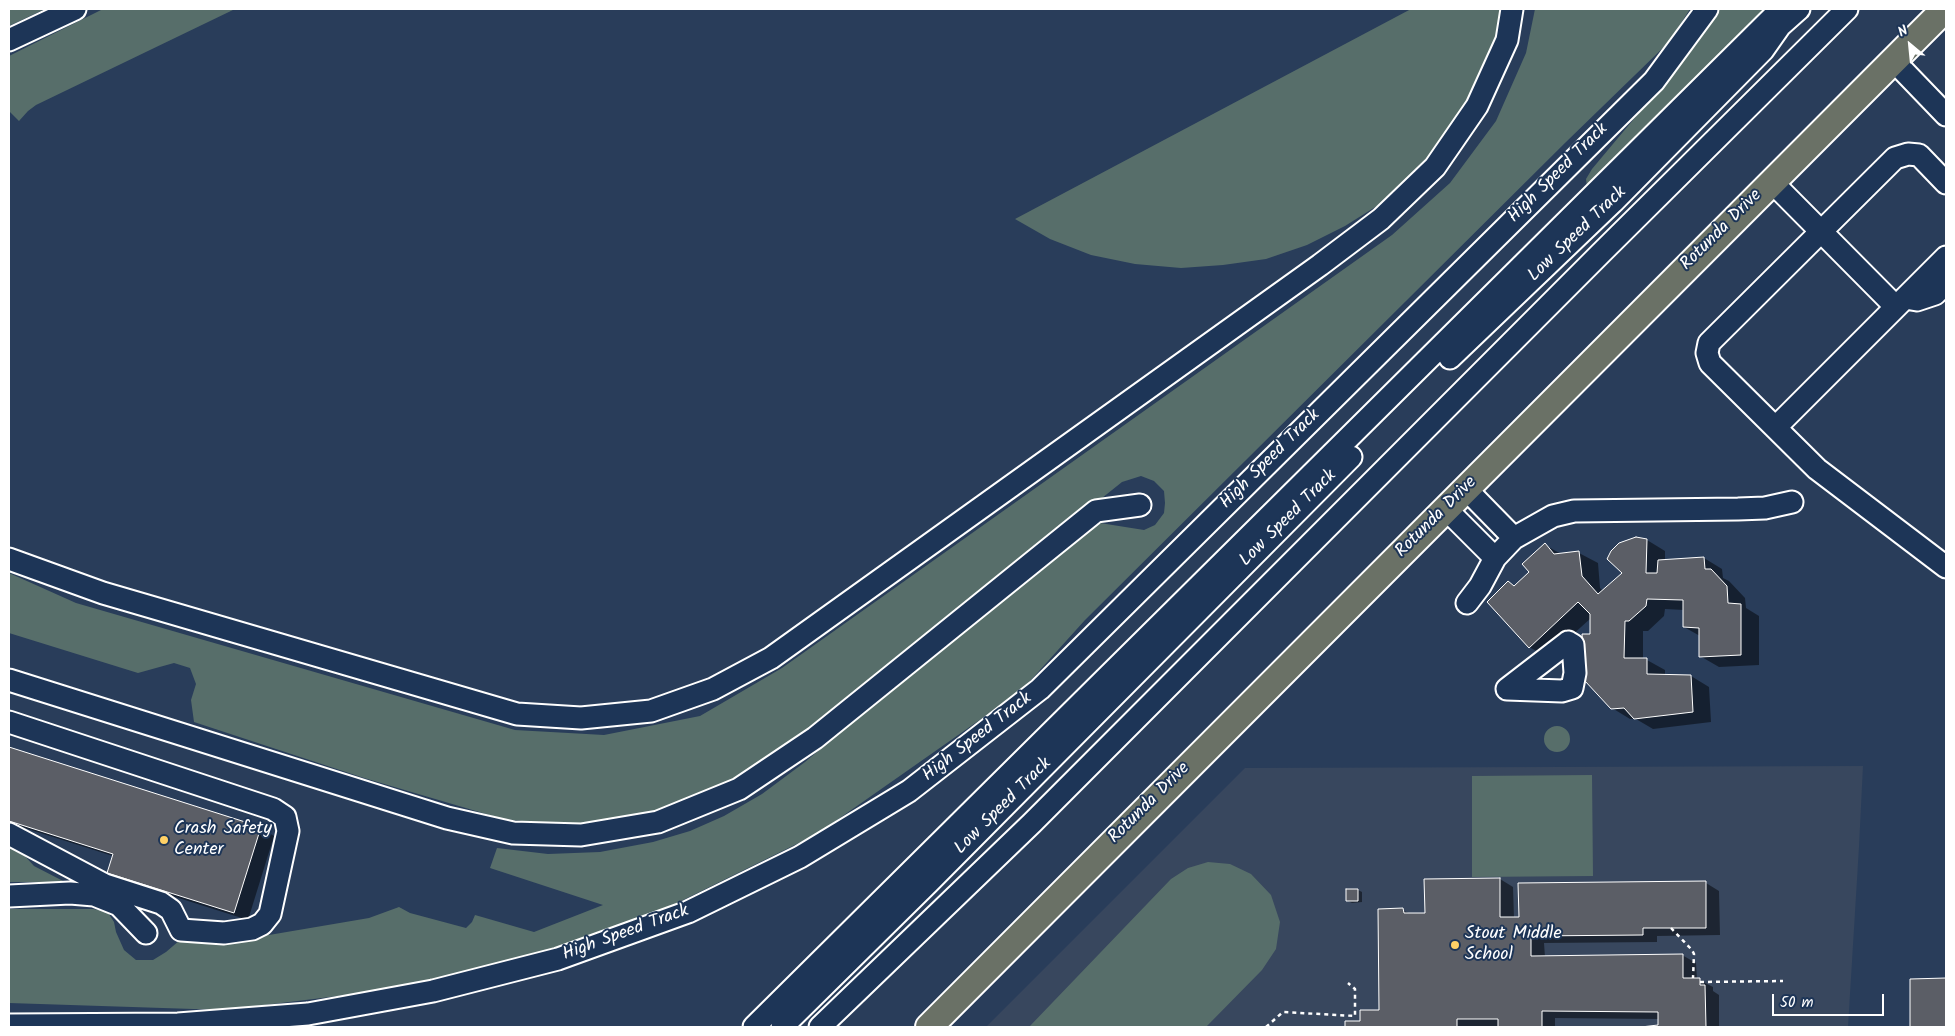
<!DOCTYPE html>
<style>
body{margin:0}
#map{position:relative;width:1955px;height:1036px;overflow:hidden;background:#293d5a;font-family:Kalam,sans-serif}
canvas{display:block}
.frame{position:absolute;inset:0;border:10px solid #fff;pointer-events:none}
.north{position:absolute;left:1885px;top:20px;width:50px;height:50px;-webkit-text-stroke:4px #1d3557;paint-order:stroke;rotate:332deg;font-size:14px;font-weight:700;line-height:20px;text-align:center;color:#fff}
.north::after{content:'';display:block;margin:auto;width:18px;height:22px;background:#fff;clip-path:polygon(50% 0,100% 100%,50% 72%,0 100%)}
.scale{position:absolute;left:1772px;top:994px;width:112px;height:22px;box-sizing:border-box;border:2px solid #fff;border-top:0;padding-left:6px;font-size:15px;line-height:18px;white-space:nowrap;color:#fff;-webkit-text-stroke:4px #1d3557;paint-order:stroke}
</style>
<div id="map">
<canvas width="1955" height="1036"></canvas>
<div class="frame"></div>
<div class="north">N</div>
<div class="scale">50 m</div>
</div>
<script>
const context = document.querySelector('canvas').getContext('2d');
context.lineJoin = 'round';
function fillPath(path, color) { context.fillStyle = color; context.fill(path, 'evenodd'); }
const poly = rows => new Path2D(rows.map(r => 'M' + r).join(''));
function stroke(path, color, width, dash) { context.strokeStyle = color; context.lineWidth = width; context.lineCap = dash ? 'butt' : 'round'; context.setLineDash(dash || []); context.stroke(path); }
function drawText(font, color, halo, rows, align = 'center') {
  context.font = font + ' Kalam,sans-serif'; context.lineWidth = 4; context.setLineDash([]); context.textBaseline = 'middle'; context.strokeStyle = halo; context.fillStyle = color; for (const [text, x, y, turn = 0] of rows) {
    context.save(); context.translate(x, y); context.rotate((+turn || 0) * Math.PI / 180); context.textAlign = isNaN(turn) ? turn : align; if (halo) context.strokeText(text, 0, 0); context.fillText(text, 0, 0); context.restore();
  }
}
fillPath(poly([
 [1863,766,1859,847,1848,1027,986,1027,1245,768]
]), '#38475e');
fillPath(poly([
 [9,9,45,9,9,26],
 [103,9,235,9,36,105,28,111,19,121,9,111,9,56],
 [1411,9,1502,9,1496,37,1482,76,1462,112,1439,145,1412,175,1380,204,1345,226,1307,245,1266,259,1223,265,1181,268,1135,264,1091,255,1050,239,1015,219],
 [1535,9,1690,9,1669,42,1566,142,1085,620,1021,691,817,834,673,905,553,950,387,990,224,1010,9,1003,9,909,93,909,107,911,114,922,116,932,124,950,136,960,153,960,166,952,180,940,268,931,269,935,369,918,399,907,410,913,466,928,472,922,475,915,534,932,603,905,490,868,497,848,548,854,600,852,653,842,690,831,724,816,762,794,805,762,882,697,1092,526,1100,523,1144,530,1155,525,1164,513,1165,503,1164,491,1154,481,1141,476,1122,482,780,756,742,779,692,801,626,819,569,826,503,819,364,778,194,722,191,700,196,684,190,668,174,663,138,673,9,633,9,573,76,603,515,730,604,735,700,716,782,668,1392,235,1450,183,1496,121,1526,53],
 [1720,9,1767,9,1587,187,1586,179,1592,169,1679,65],
 '1544 739a13 13 0 1 1 26 0a13 13 0 1 1-26 0Z',
 [1592,775,1593,876,1472,877,1472,776],
 [9,841,12,842,34,866,65,882,9,882],
 [1208,862,1230,864,1251,874,1271,895,1280,922,1276,949,1262,970,1206,1027,1029,1027,1171,879,1188,868]
]), '#576e6a');
fillPath(poly([
 [1647,540,1665,551,1665,561,1704,558,1722,569,1723,578,1729,581,1745,598,1746,608,1759,616,1759,665,1719,667,1700,656,1700,636,1684,627,1684,610,1665,609,1664,616,1648,631,1643,631,1643,660,1647,660,1665,670,1665,676,1691,676,1709,687,1711,722,1653,729,1636,719,1630,719,1612,708,1591,635,1591,618,1548,657,1529,647,1508,582,1515,586,1530,572,1545,545,1561,554,1579,553,1598,563,1600,588,1603,591,1624,573],
 [9,749,261,828,274,836,248,920,122,880,108,872,113,856,9,823],
 [1500,879,1513,887,1514,918,1706,883,1719,891,1720,935,1657,936,1657,942,1544,943,1545,957,1682,955,1696,963,1697,979,1713,987,1713,991,1719,995,1719,1027,1642,1027,1659,1027,1659,1019,1555,1018,1555,1027,1347,1027,1346,1022,1361,1022,1381,1012,1402,910,1411,914,1426,914],
 [1358,890,1362,892,1362,902,1352,903,1348,901],
 [1946,979,1946,1027,1912,1027,1911,980]
]), '#0007');
const building = poly([
 [1636,537,1647,539,1646,573,1657,573,1658,560,1704,557,1705,569,1711,569,1727,586,1728,603,1741,604,1741,655,1699,657,1699,628,1683,627,1683,600,1647,599,1646,606,1629,621,1625,621,1624,658,1647,658,1647,674,1691,675,1693,712,1634,719,1624,708,1611,709,1585,681,1582,634,1590,634,1590,614,1578,602,1529,648,1487,602,1508,581,1514,586,1529,572,1522,564,1545,543,1554,554,1579,551,1582,576,1598,594,1622,573,1607,559,1611,551,1619,543,1636,537],
 [9,747,261,827,234,913,107,873,113,854,9,821,9,747],
 [1500,878,1500,917,1519,917,1518,883,1706,881,1706,928,1643,928,1643,935,1531,936,1531,956,1683,954,1683,978,1700,978,1700,985,1705,985,1706,1027,1641,1027,1658,1025,1658,1012,1542,1011,1542,1027,1498,1027,1498,1019,1457,1019,1457,1027,1345,1027,1345,1021,1360,1021,1360,1010,1379,1010,1378,909,1403,908,1404,913,1425,913,1424,879,1500,878],
 [1346,889,1358,889,1358,901,1346,901,1346,889],
 [1946,978,1946,1027,1910,1027,1910,979,1946,978]
]);
fillPath(building, '#5b5e66');
stroke(building, '#fff', 1);
const minor = poly([
 [1781,25,1799,9],
 [9,40,75,9],
 [1894,61,1946,115],
 [1772,182,1896,307,1946,257],
 [1946,183,1919,155,1908,154,1895,158,1709,343,1707,353,1710,363,1817,469,1946,567],
 [1905,298,1917,300,1935,294,1946,283],
 [1450,358,1613,202,1763,50,1782,23],
 [1776,427,1896,307],
 [1466,489,1514,538],
 [1446,509,1495,558],
 [9,559,103,593,517,714,581,718,651,711,713,689,771,658,1320,265,1381,219,1435,167,1477,106,1507,40,1512,9],
 [1467,603,1480,586,1495,558,1514,538,1553,516,1574,511,1738,509,1765,508,1792,502],
 [1568,642,1573,645,1575,673,1572,688,1562,691,1507,689,1568,642],
 [9,680,447,818,513,833,581,835,658,822,739,789,815,738,1096,511,1140,505],
 [9,722,273,809,285,817,288,831,270,914,262,924,252,929,224,933,181,930,171,910,161,903,105,885,9,834],
 [9,896,70,893,94,895,119,905,146,933],
 [9,1025,178,1024,308,1014,433,991,558,959,688,912,800,857,909,791,1040,689,1654,81,1707,9],
 [754,1027,1781,9],
 [782,1027,929,882,1351,457],
 [820,1027,1032,823,1601,253,1847,9]
]);
const major = poly([
 [929,1027,1945,9]
]);
stroke(minor, '#fff', 25);
stroke(major, '#fff', 30);
stroke(poly([
 [1671,928,1692,950,1694,954,1693,978],
 [1700,982,1783,981],
 [1266,1027,1283,1012,1355,1016,1355,989,1348,983]
]), '#fff', 2.5, [4, 4]);
stroke(minor, '#1d3557', 21);
stroke(major, '#6a7166', 26);
for (const [x, y, r, color] of [
 [164,840,5,"#ffd166"],
 [1455,945,5,"#ffd166"]
]) { const dot = new Path2D(); dot.arc(x, y, r, 0, 2 * Math.PI); context.fillStyle = color; context.fill(dot); stroke(dot, '#1d3557', 2); }
drawText('18px', '#fff', '#1d3557', [
 ["High Speed Track",1559,174,-45],
 ["Rotunda Drive",1722,231,-45],
 ["Low Speed Track",1578,235,-44],
 ["High Speed Track",1271,460,-45],
 ["Rotunda Drive",1437,518,-45],
 ["Low Speed Track",1289,519,-45],
 ["High Speed Track",978,738,-38],
 ["Rotunda Drive",1150,804,-45],
 ["Low Speed Track",1004,807,-45],
 ["High Speed Track",626,934,-20]
]);
drawText('18px', '#fff', '#1d3557', [
 ["Crash Safety",174,830],
 ["Center",174,851],
 ["Stout Middle",1465,935],
 ["School",1465,956]
], 'left');
</script>
